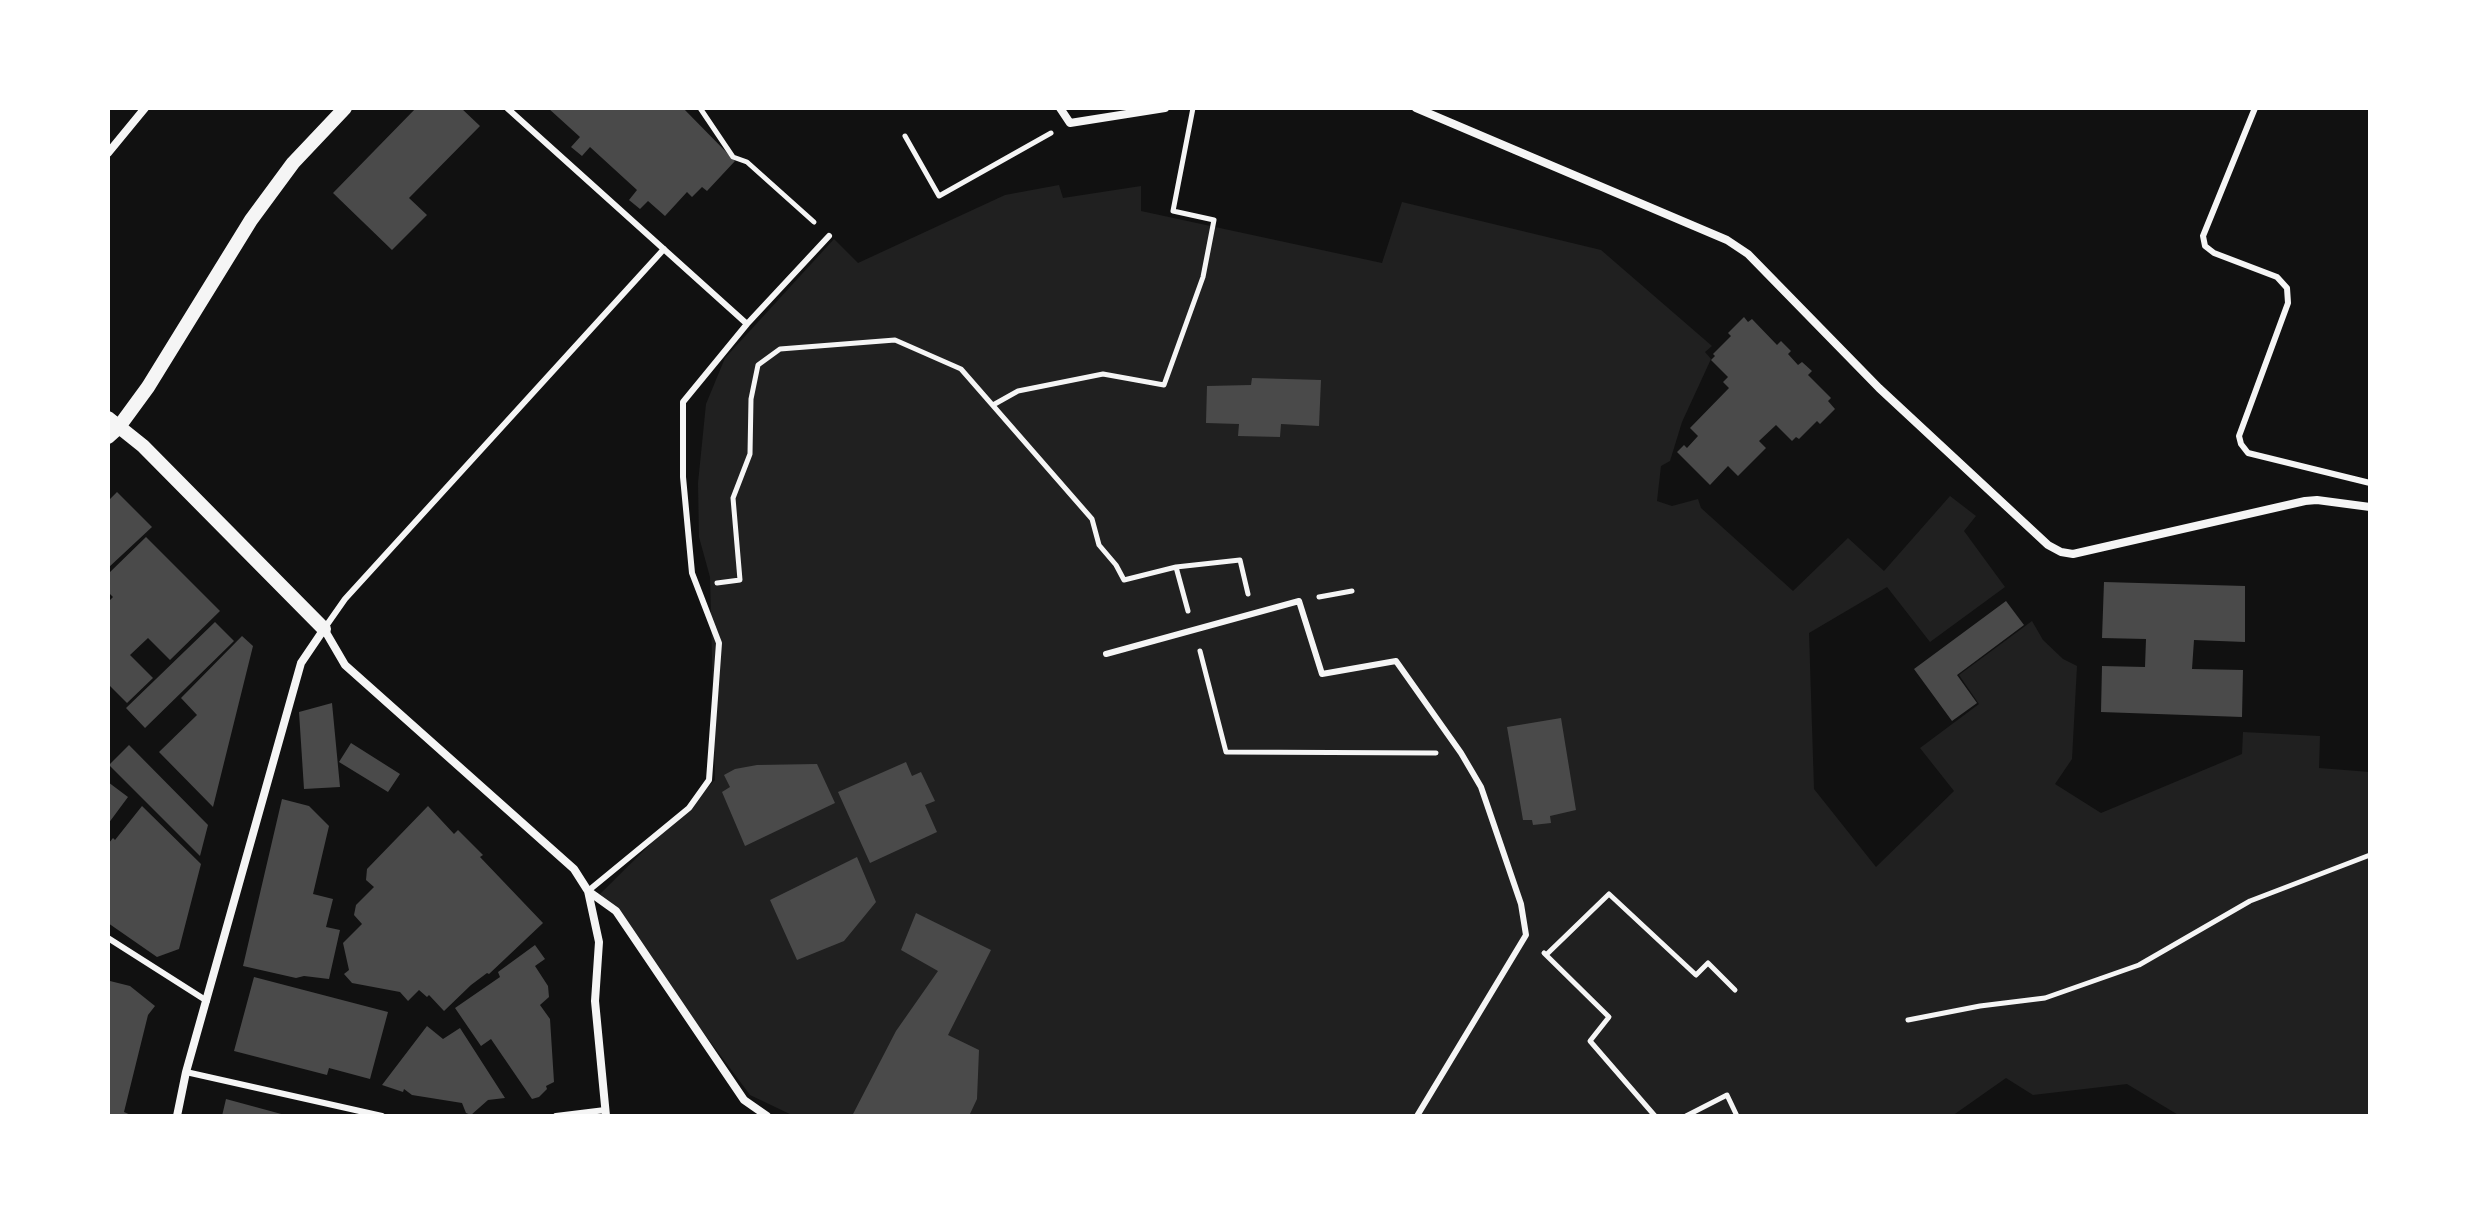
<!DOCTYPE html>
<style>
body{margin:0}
#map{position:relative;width:2478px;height:1224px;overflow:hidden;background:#111;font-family:Mulish,sans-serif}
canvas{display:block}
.frame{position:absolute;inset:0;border:110px solid #fff;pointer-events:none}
</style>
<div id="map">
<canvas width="2478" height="1224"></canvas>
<div class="frame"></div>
</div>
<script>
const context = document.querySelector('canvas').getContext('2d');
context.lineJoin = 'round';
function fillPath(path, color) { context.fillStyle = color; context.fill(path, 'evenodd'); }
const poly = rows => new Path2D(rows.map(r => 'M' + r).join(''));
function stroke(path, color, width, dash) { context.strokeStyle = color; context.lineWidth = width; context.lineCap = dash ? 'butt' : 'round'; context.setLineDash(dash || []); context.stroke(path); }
fillPath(poly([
 [1059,185,1063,198,1141,186,1141,211,1382,263,1402,202,1601,250,1712,346,1705,352,1711,359,1682,422,1670,461,1661,466,1657,501,1672,506,1698,499,1701,508,1793,591,1848,538,1884,571,1950,496,1976,516,1964,531,2005,587,1930,642,1887,587,1809,633,1814,789,1876,867,1954,791,1920,748,1979,704,1959,675,2032,621,2043,640,2063,659,2077,666,2072,759,2055,784,2101,813,2242,754,2243,732,2320,736,2319,768,2370,772,2370,1116,2180,1116,2127,1084,2033,1095,2006,1078,1952,1116,794,1116,750,1095,600,894,715,780,710,577,699,537,698,483,706,404,725,358,834,239,858,263,1005,195]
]), '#202020');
fillPath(poly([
 [416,108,461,108,480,126,409,198,427,215,392,250,333,193],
 [548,108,683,108,735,161,707,191,702,187,692,197,687,192,665,216,648,201,640,209,629,200,637,190,590,147,582,156,571,147,580,137],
 [1744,317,1748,322,1752,319,1777,345,1781,341,1791,351,1788,354,1798,365,1802,362,1812,371,1808,375,1831,398,1828,401,1835,409,1820,424,1817,421,1799,439,1796,437,1792,441,1776,425,1759,441,1766,448,1738,476,1728,466,1710,485,1677,452,1684,445,1687,448,1698,436,1690,428,1729,388,1723,382,1728,377,1711,360,1715,356,1713,354,1731,336,1728,333],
 [1252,378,1321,380,1319,426,1281,424,1280,437,1238,436,1239,424,1206,423,1207,386,1251,385],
 [117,492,152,527,108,568,108,501],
 [146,537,220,611,170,660,148,638,130,655,153,678,127,703,108,684,108,602,113,597,108,592,108,574],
 [2104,582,2245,586,2245,642,2194,640,2192,669,2243,670,2242,717,2101,712,2102,666,2145,667,2146,639,2102,638],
 [2006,601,2024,625,1957,675,1977,703,1952,721,1914,669],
 [215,622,234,641,145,728,126,708],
 [242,636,253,646,213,807,159,752,197,715,181,698],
 [332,703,340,787,304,789,299,712],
 [1561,718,1576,810,1550,816,1551,823,1533,825,1532,820,1523,820,1507,727],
 [351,743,400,774,388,792,339,762],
 [129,745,208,825,200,856,109,765],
 [906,762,912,776,921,772,935,801,925,805,937,832,870,863,838,792],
 [817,764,835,803,745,846,722,792,730,787,724,775,735,769,757,765],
 [108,782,128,797,108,824],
 [282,799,309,806,329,826,313,894,333,899,326,927,340,930,329,979,304,976,296,978,243,966],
 [142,806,201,864,179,949,157,957,108,923,108,844,113,838,115,840],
 [428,806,454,834,458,830,483,855,480,857,543,923,489,974,487,973,471,985,444,1011,429,995,427,997,419,990,408,1001,400,992,352,983,344,974,349,970,343,943,362,924,354,915,356,905,374,887,366,880,367,869],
 [857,857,876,902,844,941,797,960,770,900],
 [916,913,991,950,948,1035,979,1050,977,1099,969,1116,852,1116,896,1031,938,971,901,950],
 [535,945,545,959,535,966,548,986,549,997,540,1005,550,1019,554,1082,546,1086,547,1089,539,1097,532,1099,491,1039,481,1046,455,1008,500,977,498,972],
 [254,977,388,1012,370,1079,329,1068,327,1075,234,1051],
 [110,981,130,986,155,1006,148,1015,124,1112,133,1116,108,1116,108,986],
 [427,1026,443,1039,460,1028,505,1098,488,1100,471,1115,466,1113,462,1103,412,1095,404,1089,403,1092,382,1085],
 [226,1099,285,1115,285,1116,222,1116]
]), '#4a4a4a');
stroke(poly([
 [700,108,733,157,747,162,814,222],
 [905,136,939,196,1051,133],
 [993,405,1018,391,1103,374,1164,385,1203,277,1214,220,1173,211,1193,108],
 [1176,567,1240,560,1248,594],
 [717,583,740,580,733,498,750,454,751,399,758,365,780,349,895,340,961,369,1092,519,1099,545,1116,565,1124,580,1176,567,1188,611],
 [1319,597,1352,591],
 [1200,651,1226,752,1436,753],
 [1544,953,1609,1017,1590,1041,1655,1116],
 [1546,955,1609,894,1696,975,1708,963,1735,990],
 [1908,1020,1980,1006,2045,998,2139,965,2250,901,2370,855],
 [1686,1116,1727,1095,1737,1116]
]), '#f5f5f5', 5);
stroke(poly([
 [507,108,747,324,829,236],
 [2255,108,2203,236,2205,246,2214,253,2277,277,2287,288,2288,303,2239,436,2241,444,2248,453,2370,483],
 [324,629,345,599,664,249],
 [1106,654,1299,601,1322,674,1396,661,1461,753,1481,787,1521,904,1526,935,1417,1116],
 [588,891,689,808,709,780,719,643,692,573,683,477,683,402,747,324],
 [108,938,207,1001],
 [186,1072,382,1116],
 [556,1116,605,1110]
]), '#f5f5f5', 6);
stroke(poly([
 [1060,108,1070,123,1165,108],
 [1416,108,1727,240,1748,254,1879,388,2048,545,2061,552,2073,554,2305,501,2317,500,2370,507],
 [108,153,145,108],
 [588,891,599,942,595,1001,606,1116],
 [177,1116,186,1072,301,663,324,629,345,665,574,869,588,891,616,911,744,1100,767,1116]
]), '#f5f5f5', 8);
stroke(poly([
 [108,418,143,446,324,629],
 [108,437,118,428,148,387,251,220,293,163,345,108]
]), '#f5f5f5', 14);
</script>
